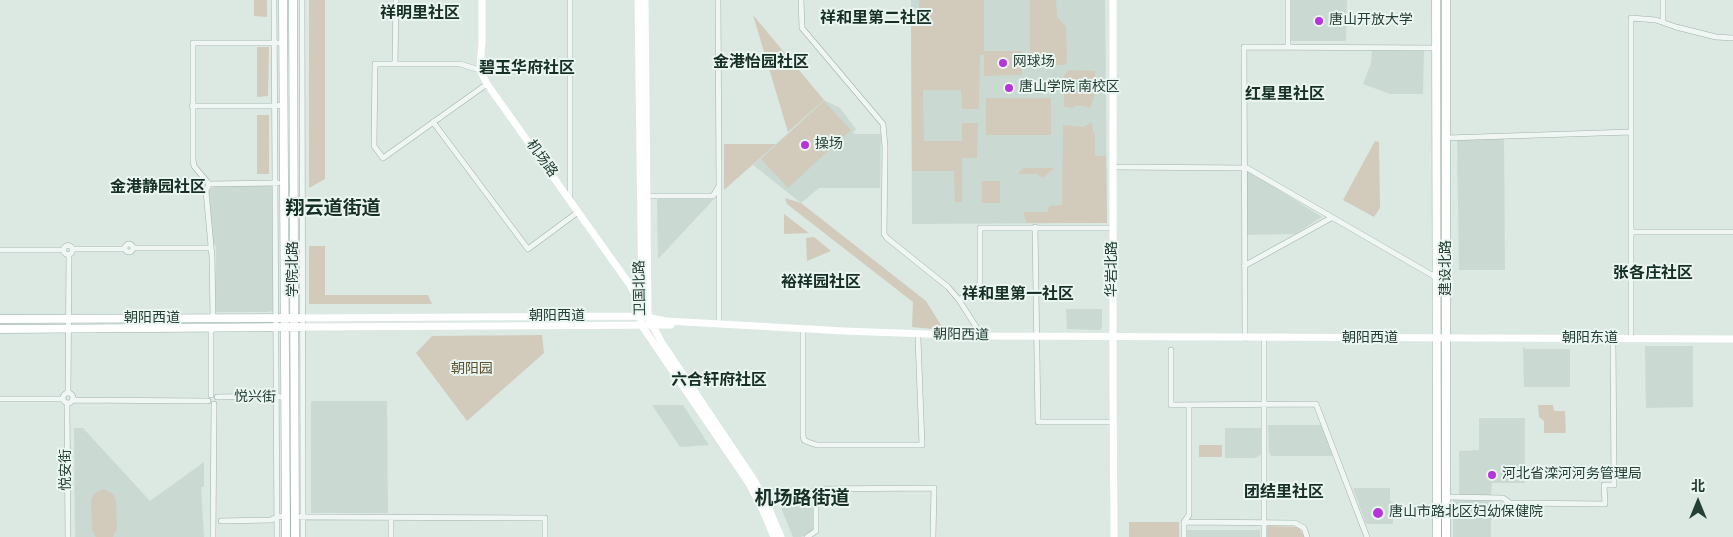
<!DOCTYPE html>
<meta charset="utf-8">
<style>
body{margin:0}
#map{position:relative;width:1733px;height:537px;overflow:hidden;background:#dce8e2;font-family:"Source Sans 3","Noto Sans SC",sans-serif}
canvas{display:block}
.north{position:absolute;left:1673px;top:477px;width:50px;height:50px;-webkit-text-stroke:4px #ebf5f1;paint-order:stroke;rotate:0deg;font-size:14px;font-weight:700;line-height:20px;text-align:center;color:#243f34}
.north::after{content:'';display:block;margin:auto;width:18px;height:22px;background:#243f34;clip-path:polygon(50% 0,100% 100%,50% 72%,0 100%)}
</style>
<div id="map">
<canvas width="1733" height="537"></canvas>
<div class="north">北</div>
</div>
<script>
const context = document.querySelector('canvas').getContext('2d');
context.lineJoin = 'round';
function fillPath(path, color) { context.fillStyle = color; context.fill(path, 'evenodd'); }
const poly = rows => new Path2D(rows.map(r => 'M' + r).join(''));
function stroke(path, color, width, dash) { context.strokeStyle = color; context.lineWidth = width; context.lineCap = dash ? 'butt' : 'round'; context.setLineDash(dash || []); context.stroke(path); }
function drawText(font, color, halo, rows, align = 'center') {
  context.font = font + ' "Source Sans 3","Noto Sans SC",sans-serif'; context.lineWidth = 4; context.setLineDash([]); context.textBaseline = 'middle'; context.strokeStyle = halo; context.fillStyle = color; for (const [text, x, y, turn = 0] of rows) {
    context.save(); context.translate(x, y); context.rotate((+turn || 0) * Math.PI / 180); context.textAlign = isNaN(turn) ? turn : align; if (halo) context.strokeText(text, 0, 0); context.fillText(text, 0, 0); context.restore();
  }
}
fillPath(poly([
 [911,0,1105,0,1107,223,912,224],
 [1291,0,1347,0,1346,41,1291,41],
 [1372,50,1424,51,1423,94,1390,94,1363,84,1371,63],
 [824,100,840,108,856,129,853,132,855,134,881,134,880,188,819,188,801,203,753,165],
 [1457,137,1504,137,1505,270,1459,270],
 [1247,170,1322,217,1295,234,1247,235],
 [214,186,272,186,273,311,268,312,217,312,215,310,216,247,212,240,209,191],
 [657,198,715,198,658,259],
 [1066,309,1102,309,1102,327,1100,330,1067,329],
 [1645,346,1693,346,1693,407,1646,408],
 [1523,347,1526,349,1570,349,1570,387,1524,387],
 [311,401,387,401,388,513,311,513],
 [652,405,683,405,709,445,680,447],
 [1479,418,1525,418,1525,483,1492,483,1491,495,1459,495,1459,451,1479,450],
 [1268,425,1321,425,1333,456,1271,456,1269,452],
 [74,428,83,428,150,501,204,462,204,487,201,487,204,537,75,537],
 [1225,428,1262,428,1262,454,1255,458,1225,458],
 [773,488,813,488,813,531,801,537,793,537],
 [1353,488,1390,488,1390,501,1393,502,1393,524,1366,524],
 [1453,498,1491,498,1491,537,1453,537],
 [1187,530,1260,530,1260,537,1187,537]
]), '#cadad2');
fillPath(poly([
 [254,0,267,0,267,17,254,16],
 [309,0,325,0,325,179,309,188],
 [919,0,984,0,984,51,1022,51,1022,75,984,76,984,55,980,55,979,109,962,109,961,90,923,90,924,141,962,141,962,123,978,123,977,158,962,158,962,202,955,202,954,171,912,171,911,19,919,18],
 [1030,0,1056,0,1057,17,1066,26,1067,60,1066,64,1063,65,1032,65,1030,57],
 [753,15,824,100,788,132],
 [257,47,269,47,268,96,257,97],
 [1069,70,1095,71,1096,92,1090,108,1083,106,1075,106,1073,108,1064,107,1064,75],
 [986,98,1051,98,1051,135,986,135],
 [824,101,851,130,788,188,761,159],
 [257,115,269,115,269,174,257,174],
 [1092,122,1093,131,1095,134,1095,156,1106,156,1107,223,1027,223,1023,212,1048,212,1049,206,1062,205,1063,125,1083,127],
 [1375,141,1379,142,1380,208,1374,217,1343,200],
 [724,144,776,144,724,190],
 [1023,168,1054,168,1043,178,1036,174,1018,174],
 [982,181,1000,181,1000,203,982,203],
 [785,198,801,203,926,301,944,330,912,327,913,302,787,204],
 [784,214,809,233,784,234],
 [814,237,831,251,807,261,806,238],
 [309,246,325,246,325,295,428,295,432,304,309,304],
 [542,335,544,353,467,421,416,353,432,336],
 [1538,405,1553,405,1554,411,1565,411,1566,433,1544,433,1544,421,1539,417],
 [1199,445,1222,445,1222,457,1199,457],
 [104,489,113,494,116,501,117,529,113,537,96,537,92,530,91,499,95,493],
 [1129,522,1179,522,1179,537,1129,537],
 [1265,526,1299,527,1304,537,1265,537]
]), '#d2cbbc');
fillPath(poly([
 [1089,78,1090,92,1081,88,1073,92,1072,81,1083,81]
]), '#93ccad');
const street = poly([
 [274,0,277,537],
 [302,0,303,537],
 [396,0,395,64,460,64,480,70],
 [570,0,570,199],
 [801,0,802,28,883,124,885,147,884,234,887,238,948,287,959,300,982,336],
 [1663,0,1663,21],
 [1288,47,1288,0],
 [395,64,375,64,374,146,383,158,487,84],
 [192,106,275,106,284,105],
 [433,122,528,249,578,212],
 [1447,138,1631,132],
 [1114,167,1247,168,1437,278],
 [209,184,278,183],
 [719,189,719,324],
 [646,196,713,196,719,186,718,0],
 [1035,227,1038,422,1113,422],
 [1631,232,1733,232],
 '125 248a4 4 0 1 1 8 0a4 4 0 1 1-8 0Z',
 '63.5 250a4.5 4.5 0 1 1 9 0a4.5 4.5 0 1 1-9 0Z',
 [133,248,210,248],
 [72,249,125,249],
 [0,250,64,250],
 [1244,266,1331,218],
 [959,300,980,284,980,228,1113,228],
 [213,318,212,257,206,191,209,184,194,166,193,160,193,43,283,43],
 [211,328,211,395],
 [803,332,803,436,804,440,808,442,817,445,922,445,918,338],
 [1245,338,1244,47,1436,48],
 [1264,338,1264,537],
 [1631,339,1631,18,1656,20,1676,27,1716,37,1733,38],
 [1171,350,1171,405,1316,404,1367,537],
 [68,393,69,254],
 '63 398a5 5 0 1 1 10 0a5 5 0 1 1-10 0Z',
 [217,397,276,396,285,398],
 [0,399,63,399],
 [72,400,208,401],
 [67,403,68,537],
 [1446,497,1503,498,1510,503,1605,504,1604,485,1614,485,1613,339],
 [300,517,545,518,545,537],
 [391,518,391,537],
 [221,521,271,520,277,517,286,516],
 [1184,522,1189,515,1189,405],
 [213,537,214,404],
 [807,537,816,531,816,489,934,488,933,537],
 [1184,537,1184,522,1295,523,1304,528,1307,537]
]);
const primary = poly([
 [283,0,286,537],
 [293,0,295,537],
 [1436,0,1437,537],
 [1446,0,1446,537],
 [0,319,302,318],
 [0,329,302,327]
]);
stroke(street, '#a1b2aa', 6);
stroke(primary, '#9ab4a8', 9);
stroke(street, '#eff6f3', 5);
stroke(poly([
 [482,0,482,41,480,70,487,84,630,285,640,304],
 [638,0,642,306,640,316,642,326,748,482,761,506,774,537],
 [645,0,648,317,662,343,754,480,767,504,781,537],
 [1113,0,1113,380,1114,537],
 [302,318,640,316,667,321,844,331,982,336,1733,339],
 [302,327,671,325]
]), '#fff', 7);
stroke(primary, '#fff', 8);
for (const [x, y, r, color] of [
 [1319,21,5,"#b734da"],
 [1003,63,5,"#b734da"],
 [1009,88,5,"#b734da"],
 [805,145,5,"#b734da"],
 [1492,475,5,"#b734da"],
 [1378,513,6,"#b734da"]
]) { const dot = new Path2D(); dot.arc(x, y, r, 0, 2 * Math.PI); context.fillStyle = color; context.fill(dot); stroke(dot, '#ebf5f1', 2); }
drawText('14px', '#243f34', '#ebf5f1', [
 ["唐山开放大学",1329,21],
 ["网球场",1013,63],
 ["唐山学院 南校区",1019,88],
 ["操场",815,145],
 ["河北省滦河河务管理局",1502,475],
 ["唐山市路北区妇幼保健院",1389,513]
], 'left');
drawText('14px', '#243f34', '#ebf5f1', [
 ["机场路",541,159,54],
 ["建设北路",1447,268,-90],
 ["学院北路",294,269,-90],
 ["华岩北路",1113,269,-90],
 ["卫国北路",641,288,-91],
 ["朝阳西道",557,317],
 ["朝阳西道",152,319],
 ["朝阳西道",961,336,1],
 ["朝阳西道",1370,339],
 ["朝阳东道",1590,339],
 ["悦兴街",255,398,1],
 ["悦安街",67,470,-90]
]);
drawText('14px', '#5c5131', '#ebf5f1', [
 ["朝阳园",472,370]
]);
drawText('bold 16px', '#173026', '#ebf5f1', [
 ["祥明里社区",420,14],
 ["祥和里第二社区",876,19],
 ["金港怡园社区",761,63],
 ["碧玉华府社区",527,69],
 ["红星里社区",1285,95],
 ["金港静园社区",158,188],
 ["张各庄社区",1653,274],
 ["裕祥园社区",821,283],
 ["祥和里第一社区",1018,295],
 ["六合轩府社区",719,381],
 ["团结里社区",1284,493]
]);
drawText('bold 19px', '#173026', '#ebf5f1', [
 ["翔云道街道",333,210],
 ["机场路街道",802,500]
]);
</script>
